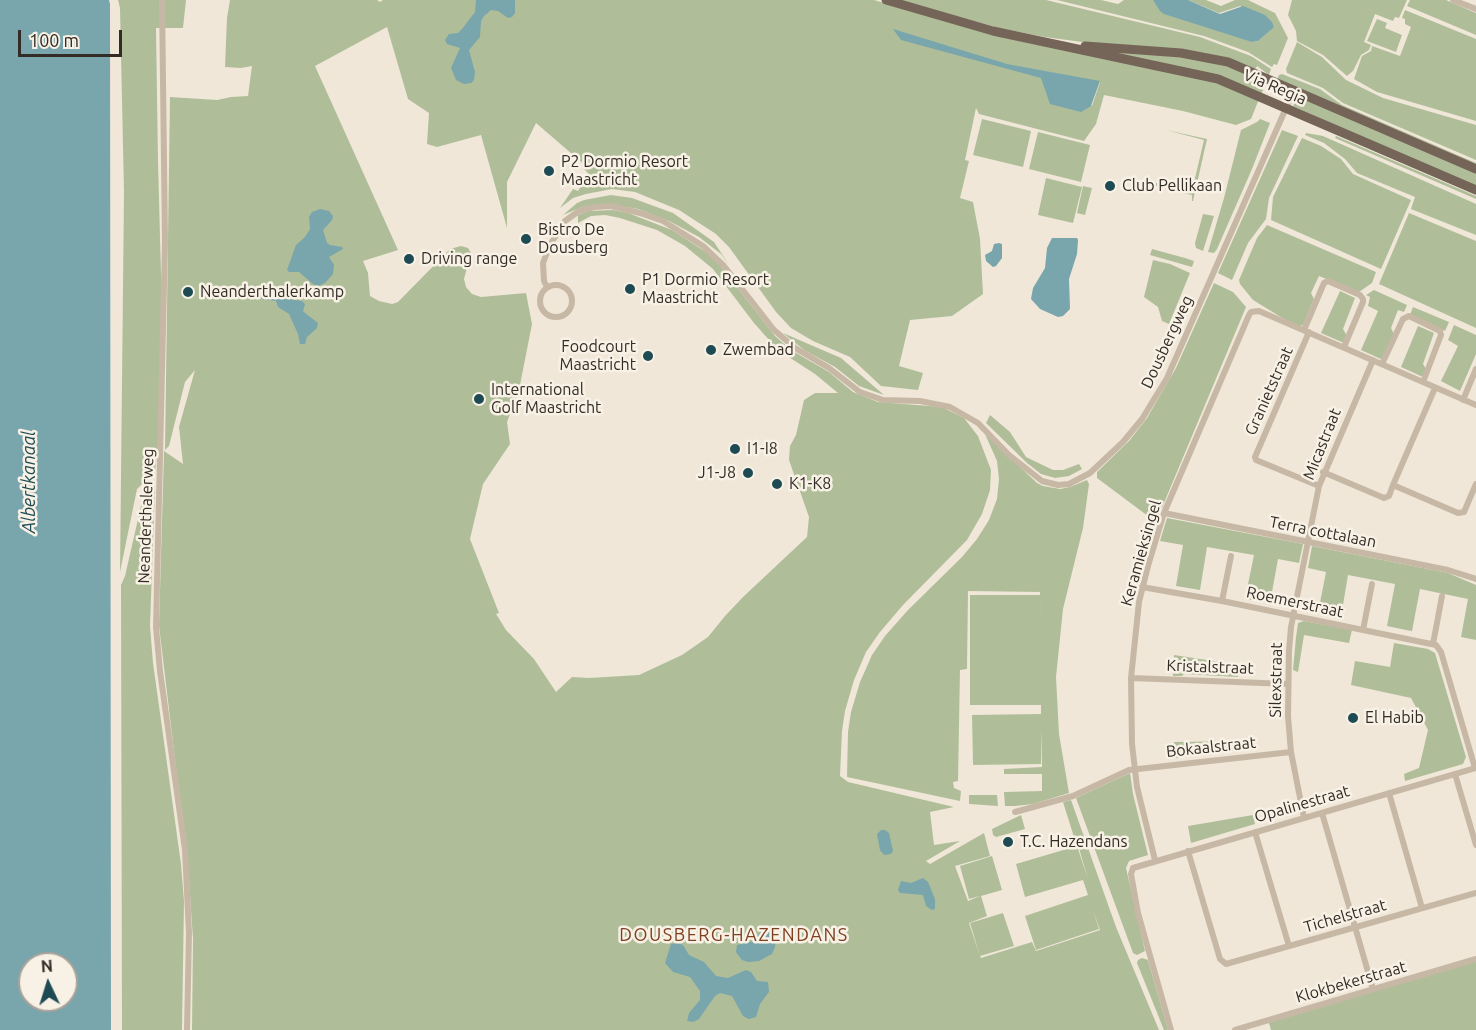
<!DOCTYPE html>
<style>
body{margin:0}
#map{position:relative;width:1476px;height:1030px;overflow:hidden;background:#f0e7d9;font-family:Ubuntu,sans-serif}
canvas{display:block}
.north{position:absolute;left:18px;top:952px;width:60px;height:60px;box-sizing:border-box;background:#f8f1e5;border:2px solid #a9a299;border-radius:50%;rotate:356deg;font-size:16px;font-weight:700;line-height:24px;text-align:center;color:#332b26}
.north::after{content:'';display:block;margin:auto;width:21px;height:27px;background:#1e4b53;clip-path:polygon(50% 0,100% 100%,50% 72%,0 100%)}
.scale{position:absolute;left:18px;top:30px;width:104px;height:27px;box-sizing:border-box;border:3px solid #332b26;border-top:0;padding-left:8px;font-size:18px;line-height:21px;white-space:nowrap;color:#332b26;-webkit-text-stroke:4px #f8f1e5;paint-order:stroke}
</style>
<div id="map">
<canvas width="1476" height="1030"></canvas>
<div class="north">N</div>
<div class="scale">100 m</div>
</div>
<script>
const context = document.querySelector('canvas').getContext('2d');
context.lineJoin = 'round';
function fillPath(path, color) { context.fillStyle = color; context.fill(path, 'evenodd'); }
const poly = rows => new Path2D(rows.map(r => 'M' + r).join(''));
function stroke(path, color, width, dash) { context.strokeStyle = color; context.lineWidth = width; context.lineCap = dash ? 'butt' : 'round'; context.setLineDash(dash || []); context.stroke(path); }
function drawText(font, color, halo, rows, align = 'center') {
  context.font = font + ' Ubuntu,sans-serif'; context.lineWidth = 5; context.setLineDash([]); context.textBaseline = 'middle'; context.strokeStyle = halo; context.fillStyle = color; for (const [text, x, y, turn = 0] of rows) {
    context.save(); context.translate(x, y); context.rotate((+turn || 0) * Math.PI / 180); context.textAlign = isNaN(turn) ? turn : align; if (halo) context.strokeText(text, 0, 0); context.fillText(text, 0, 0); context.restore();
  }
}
fillPath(poly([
 [118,0,186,0,183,28,156,28,158,161,164,388,155,472,137,489,120,572,124,192,120,8],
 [230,0,377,0,380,2,383,0,874,0,990,34,1207,79,1259,99,1251,119,1236,125,1183,111,1104,95,1096,124,1084,141,979,114,976,108,965,160,969,161,960,198,973,202,980,239,983,294,952,316,910,320,899,366,923,373,918,390,881,386,850,357,813,341,791,328,776,312,729,247,716,234,679,210,635,192,612,189,586,194,573,198,560,208,573,189,578,191,588,173,584,169,586,166,536,123,507,182,507,228,481,135,437,147,427,144,429,113,408,99,387,27,315,66,398,250,363,261,368,273,370,296,379,301,392,304,398,302,450,249,461,246,468,248,471,253,464,279,466,287,472,294,481,297,526,293,532,324,519,390,507,422,510,444,483,484,470,539,499,613,496,614,498,617,506,630,534,659,556,692,572,677,589,678,639,675,682,655,708,637,725,616,743,597,807,537,809,517,789,460,790,446,796,435,804,400,815,393,838,393,815,374,778,350,754,323,713,269,685,246,657,230,620,218,605,215,591,216,578,223,578,215,588,211,613,210,628,213,672,230,706,252,718,263,775,336,791,350,829,372,853,392,878,402,942,407,964,418,978,436,991,470,990,490,982,514,967,540,903,605,880,632,866,652,854,680,845,711,842,731,840,776,848,782,954,807,930,812,934,845,960,841,926,861,930,864,984,833,990,856,955,866,968,901,980,896,969,899,960,866,992,856,1002,890,981,896,987,916,969,923,980,956,970,923,1003,913,1014,946,980,956,981,958,1032,942,1036,951,1100,930,1093,910,1099,929,1036,950,1025,916,1088,895,1083,880,1025,897,1016,864,1077,846,1088,879,1078,845,1063,849,1061,841,1074,837,1063,802,1071,800,1116,927,1159,1030,192,1030,193,939,188,867,159,626,164,451,183,464,179,427,195,370,185,382,169,446,165,450,170,97,217,100,231,97,248,96,252,66,241,68,225,67,227,18],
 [1044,71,1100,82,1092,106],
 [897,0,1046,0,1200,37,1251,56,1271,69,1269,75,1257,66,1255,70,1238,63,1045,37,999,28],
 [1057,0,1101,0,1118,4,1124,0,1153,0,1252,42,1258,41,1274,26,1240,6,1219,13,1188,0,1206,0,1221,6,1235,0,1248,0,1275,13,1288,38,1277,65,1274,64,1272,67,1248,52,1204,36],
 [1292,0,1407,0,1399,18,1395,17,1393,21,1375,14,1364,42,1371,45,1369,50,1361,55,1353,71,1347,76,1323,55,1297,41,1296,31,1288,15],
 [1410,0,1446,0,1476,13,1476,35,1407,6],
 [1405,10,1476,39,1476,121,1377,92,1354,79,1362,56,1371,51,1372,46,1400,56,1411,27,1405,24,1405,19,1402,18],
 [1377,19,1387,23,1385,28,1402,35,1396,52,1367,41],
 [1297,42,1322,57,1346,80,1383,98,1476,125,1476,160,1343,103,1323,88,1287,73,1286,69],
 [1092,49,1211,60,1267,80,1261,95],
 [1282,74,1320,89,1342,105,1476,163,1476,166,1277,80,1279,75],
 [1302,100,1308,101,1476,171,1476,188,1293,106,1296,101],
 [982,119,1031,131,1023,167,973,155],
 [1260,119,1270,123,1252,169,1217,249,1214,253,1208,252,1224,198,1241,130,1257,122],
 [1166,130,1207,139,1193,201,1192,201,1192,195,1156,186,1156,183,1192,191,1204,140],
 [1282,130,1298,136,1269,198,1266,219,1248,243,1232,280,1218,273],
 [1038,132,1090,145,1081,182,1029,169],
 [1306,133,1323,136,1476,204,1476,235,1411,209,1415,197,1357,173,1345,159,1324,143,1305,135],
 [1336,136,1476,196,1476,199,1335,138],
 [1302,138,1321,146,1341,159,1353,174,1411,200,1381,269,1271,220,1273,197],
 [1046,178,1082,187,1073,223,1038,215],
 [1083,186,1092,188,1085,215,1077,213],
 [611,195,632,198,673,213,714,242,729,265,721,254,699,237,669,221,638,209,608,204,582,207,563,215,577,203,584,200],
 [1409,213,1476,241,1476,328,1379,284],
 [1203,214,1214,216,1203,251,1196,248,1195,243],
 [1267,225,1376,272,1372,283,1359,292,1319,276,1311,293,1314,299,1303,325,1300,326,1284,319,1253,300,1240,284,1239,280,1257,238],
 [1152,249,1185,258,1194,261,1192,267,1150,255],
 [1153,260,1170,264,1190,273,1169,324,1162,321,1158,307,1144,297],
 [1214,283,1233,292,1246,307,1156,522,1097,478,1097,472,1129,441,1147,418,1176,368],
 [1374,290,1407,305,1404,312,1398,310,1391,328,1394,334,1383,360,1361,350,1378,311,1368,306,1370,297,1366,295],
 [1340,291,1355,298,1343,329,1347,336,1344,343,1321,333],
 [1413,307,1449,322,1445,331,1410,315],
 [1454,325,1476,335,1476,354,1460,391,1441,381,1458,346,1448,340],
 [1418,326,1434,333,1423,364,1426,369,1423,377,1401,367],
 [783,333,841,358,884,395,859,386,835,367,804,350],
 [990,415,1010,432,1026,457,1053,470,1063,470,1079,464,1082,469,1069,476,1055,478,1041,474,1027,463,986,423],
 [985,434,1037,483,1043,486,1060,489,1070,487,1087,480,1089,484,1083,528,1063,609,1056,677,1059,734,1069,793,1033,804,1015,806,1005,806,1004,792,1042,791,1042,774,1004,774,1004,769,1042,767,1042,729,1041,764,973,765,972,715,1041,714,1041,705,970,705,970,595,1040,595,1041,694,1040,592,968,591,967,669,960,670,958,781,953,782,954,788,961,791,960,801,847,777,848,732,851,712,860,682,872,655,885,636,908,610,962,557,977,539,989,520,997,499,999,479,997,461],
 [151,487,155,487,150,626,153,663,181,864,184,901,182,1030,122,1030,121,585,125,576,144,493],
 [1167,518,1303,544,1299,563,1278,559,1270,603,1245,599,1254,555,1207,547,1200,590,1176,586,1183,545,1160,541],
 [1312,546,1448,573,1476,585,1476,640,1461,637,1468,599,1420,589,1412,631,1406,630,1387,626,1395,584,1348,575,1341,617,1318,613,1326,572,1308,568],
 [1304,621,1352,630,1349,643,1304,635,1298,672,1293,670,1296,637,1298,623],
 [1394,643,1428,649,1435,653,1466,757,1463,764,1405,781,1404,774,1419,768,1428,730,1411,698,1351,685,1355,661,1390,667],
 [1174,655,1239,665,1238,677,1184,674,1182,676,1173,676],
 [1241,741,1242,750,1176,758,1174,742],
 [1130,773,1133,794,1148,855,1129,861,1126,868,1145,951,1137,955,1133,953,1076,798],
 [969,795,997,795,998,806,969,804],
 [1021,815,1025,829,996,837,993,835,992,829],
 [1253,815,1255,824,1191,843,1188,826],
 [1142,958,1148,960,1168,1030,1164,1030,1137,963,1138,960],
 [1476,960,1476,1030,1271,1030,1268,1020]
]), '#afbe99');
fillPath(poly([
 [0,0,109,0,110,4,111,1030,0,1030],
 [30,964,66,964,66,1000,30,1000],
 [476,0,515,0,515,13,512,17,508,18,498,11,491,10,484,16,481,21,480,37,469,50,475,72,474,80,471,83,464,84,456,80,451,68,460,48,447,44,445,40,449,34,458,33,462,29,475,12],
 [1153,0,1188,0,1220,14,1243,6,1265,15,1272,22,1274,27,1258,41,1252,42,1164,14,1160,11],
 [893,29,1007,64,1100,81,1091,106,1081,112,1050,104,1041,78,901,40],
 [320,209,329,211,333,216,332,220,323,230,327,243,330,245,342,247,343,249,329,257,334,265,333,274,325,283,318,286,313,284,299,272,289,272,287,270,296,245,305,237,310,229,309,217,312,212],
 [1052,238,1077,238,1078,240,1077,254,1069,279,1070,309,1063,316,1058,317,1040,309,1031,299,1033,288,1045,268,1047,248],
 [999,243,1002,244,1002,258,996,266,993,267,986,261,985,255,992,251,994,244],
 [281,289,288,299,302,301,305,304,303,311,305,313,318,323,317,328,307,337,305,344,300,344,298,334,289,314,278,307,276,301,262,299,260,295,272,294],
 [881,830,885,830,889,833,893,851,891,854,884,855,880,850,877,834],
 [923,878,928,882,935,899,935,909,932,910,926,906,923,895,900,893,898,890,901,881,911,883],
 [768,926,772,930,776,938,775,947,772,954,759,961,748,962,742,960,736,952,737,945,754,941,763,928],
 [678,943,683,945,689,955,704,962,716,976,728,978,746,970,751,972,757,981,768,982,769,992,760,1004,756,1017,749,1019,743,1016,732,996,720,993,715,996,699,1019,693,1022,687,1021,689,1013,700,1000,700,991,690,977,673,972,665,963,671,944]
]), '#79a5ac');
stroke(poly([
 [162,0,165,241,156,627,160,671,185,850,189,933,187,1030],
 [1453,0,1476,9],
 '540 301a16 16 0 1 1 32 0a16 16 0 1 1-32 0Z',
 [547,287,544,281,543,263,550,245,565,221,579,211,594,207,611,206,640,213,663,221,703,246,724,266,774,330,795,348,829,368,860,392,883,400,920,401,950,407,978,423,1009,455,1042,481,1058,485,1069,484,1090,473,1123,442,1142,419,1167,378,1294,90],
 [1304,330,1324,283,1328,281,1360,295,1363,299,1363,302,1344,347],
 [1309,332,1255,457,1256,460,1319,486],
 [1382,364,1403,319,1409,316,1440,331,1441,335,1423,382],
 [1463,400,1476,369],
 [1323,472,1384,498,1389,496,1393,485,1458,513,1464,512,1476,484],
 [1393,485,1435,388],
 [1164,513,1448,570,1476,579],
 [1142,587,1222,601,1436,645,1441,652,1475,768],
 [1222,601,1231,556],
 [1363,630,1372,584],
 [1433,644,1442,596],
 [1131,678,1288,684],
 [1455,774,1476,845],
 [1389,793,1422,908],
 [1015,812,1073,796,1129,770,1291,752],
 [1322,813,1373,989],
 [1304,818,1291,752,1288,716,1289,651,1291,627,1319,486,1373,360],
 [1255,832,1289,946],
 [1188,851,1220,959,1226,964,1476,893],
 [1155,860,1137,787,1132,744,1131,678,1139,602,1148,566,1164,513,1249,315,1251,312,1259,311,1476,405],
 [1171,1030,1138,913,1131,874,1133,868,1476,768],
 [1235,1030,1476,959]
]), '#c7b8a5', 6);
stroke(poly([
 [886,0,993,31,1218,79,1476,190],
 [1085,46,1181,53,1228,62,1476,169]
]), '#756458', 9);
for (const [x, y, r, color] of [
 [549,171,6,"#1e4b53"],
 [1110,186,6,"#1e4b53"],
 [526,239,6,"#1e4b53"],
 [409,259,6,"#1e4b53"],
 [630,289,6,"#1e4b53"],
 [188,292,6,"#1e4b53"],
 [711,350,6,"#1e4b53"],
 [648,356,6,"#1e4b53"],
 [479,399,6,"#1e4b53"],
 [735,449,6,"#1e4b53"],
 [748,473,6,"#1e4b53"],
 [777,484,6,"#1e4b53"],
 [1353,718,6,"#1e4b53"],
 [1008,842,6,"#1e4b53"]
]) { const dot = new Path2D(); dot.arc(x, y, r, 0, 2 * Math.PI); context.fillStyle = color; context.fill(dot); stroke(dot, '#f8f1e5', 2); }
drawText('16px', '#332b26', '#f8f1e5', [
 ["Via Regia",1275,87,23],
 ["Dousbergweg",1167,342,-65],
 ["Granietstraat",1269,391,-66],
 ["Micastraat",1322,444,-68],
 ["Neanderthalerweg",146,516,-88],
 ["Terra cottalaan",1323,532,11],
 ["Keramieksingel",1141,553,-74],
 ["Roemerstraat",1295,602,12],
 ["Kristalstraat",1210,667,2],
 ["Silexstraat",1276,680,-89],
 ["Bokaalstraat",1211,747,-6],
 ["Opalinestraat",1302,804,-16],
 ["Tichelstraat",1345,916,-16],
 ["Klokbekerstraat",1351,982,-16]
]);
drawText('16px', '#332b26', '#f8f1e5', [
 ["P2 Dormio Resort",561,162],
 ["Maastricht",561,180],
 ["Club Pellikaan",1122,186],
 ["Bistro De",538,230],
 ["Dousberg",538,248],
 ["Driving range",421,259],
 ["P1 Dormio Resort",642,280],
 ["Maastricht",642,298],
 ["Neanderthalerkamp",200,292],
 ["Foodcourt",636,347,"right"],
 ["Maastricht",636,365,"right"],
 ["Zwembad",723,350],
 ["International",491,390],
 ["Golf Maastricht",491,408],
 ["I1-I8",747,449],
 ["J1-J8",736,473,"right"],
 ["K1-K8",789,484],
 ["El Habib",1365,718],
 ["T.C. Hazendans",1020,842]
], 'left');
drawText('italic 18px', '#1e4b53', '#f8f1e5', [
 ["Albertkanaal",29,482,-90]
]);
context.letterSpacing = '1.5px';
drawText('18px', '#7f4022', '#f8f1e5', [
 ["DOUSBERG-HAZENDANS",734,935]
]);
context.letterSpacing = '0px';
</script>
